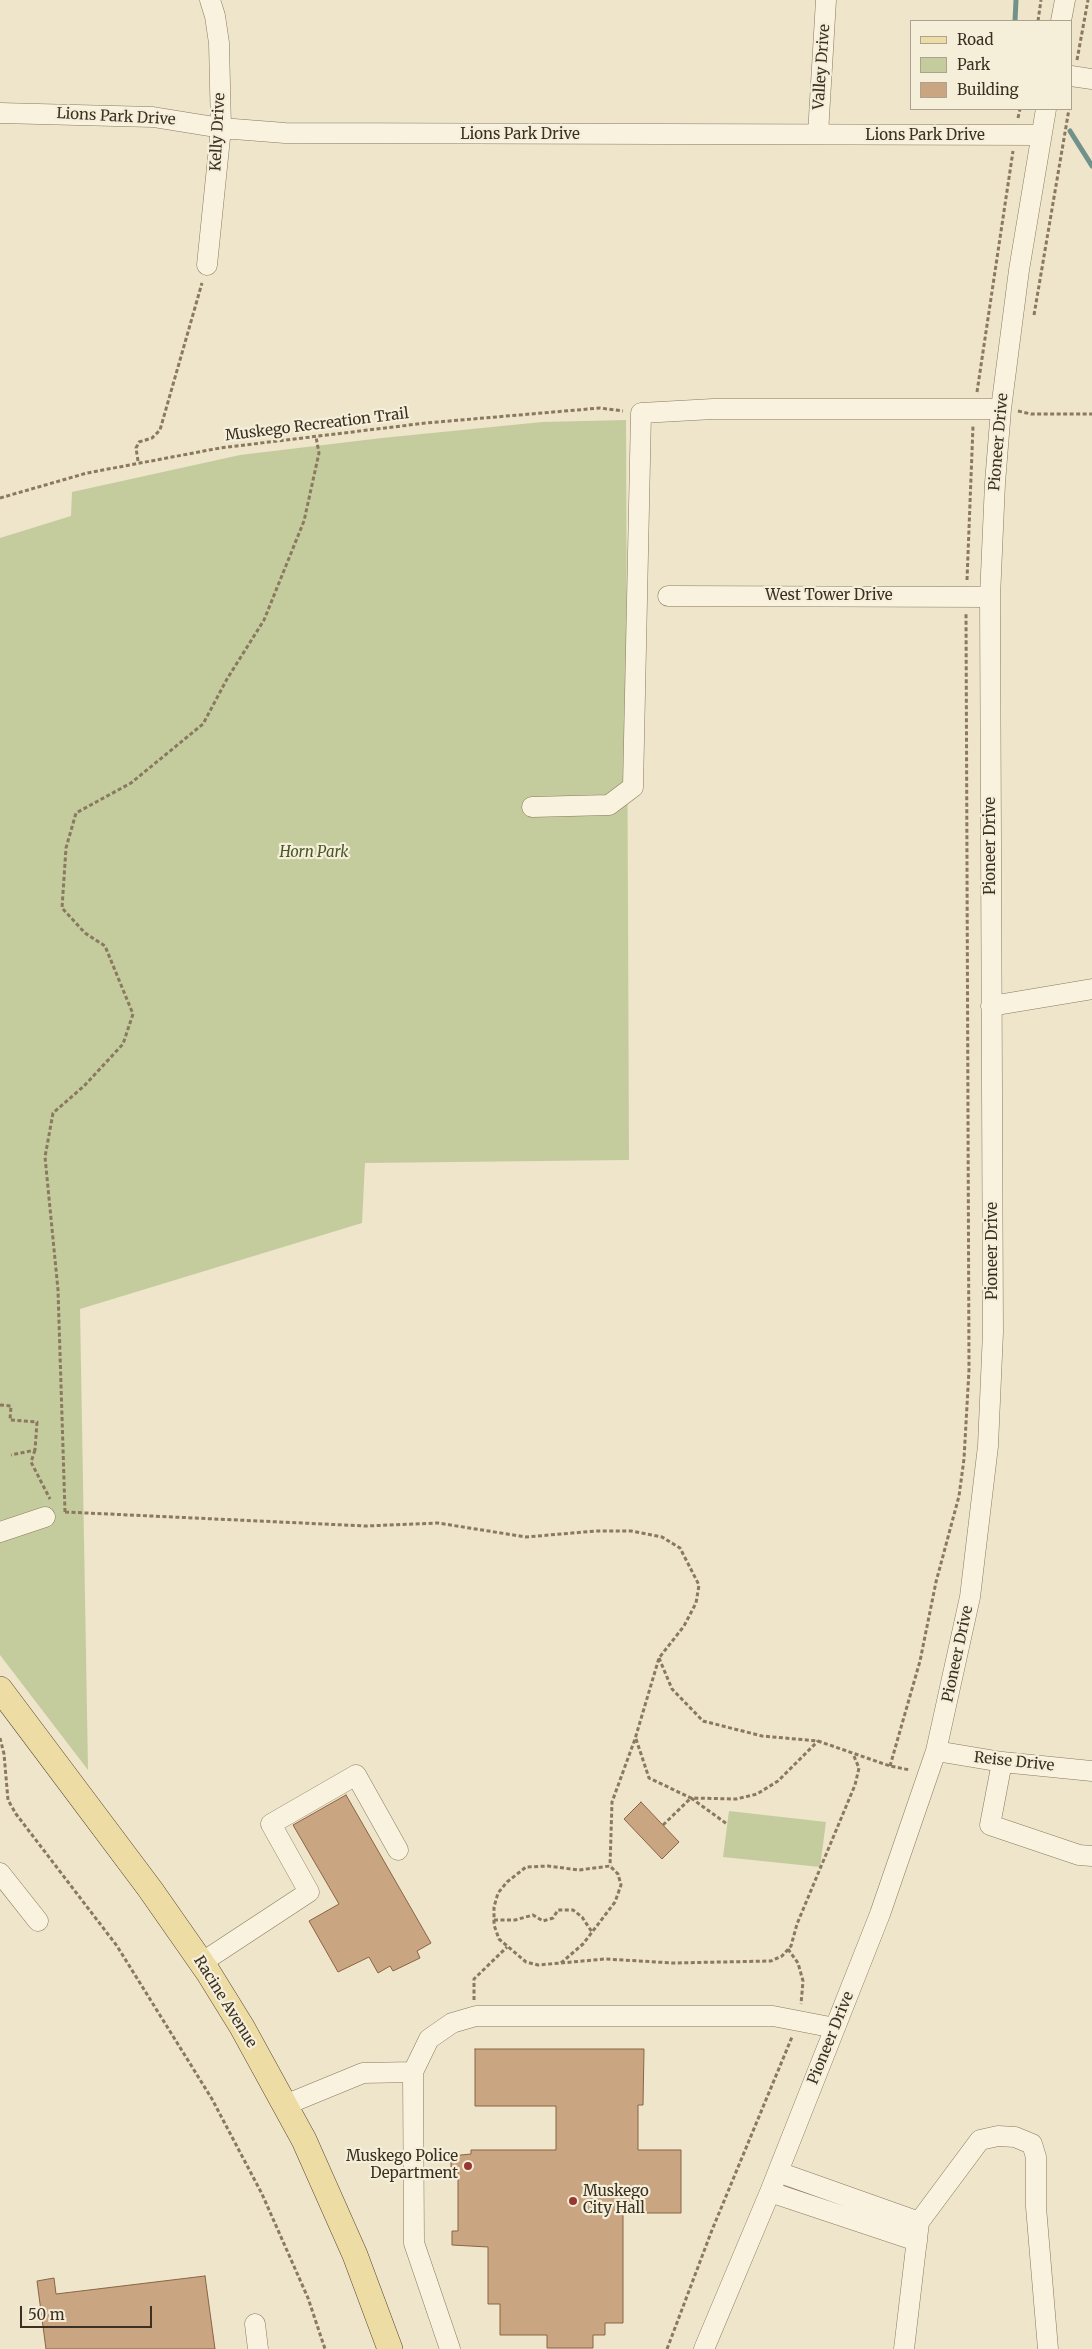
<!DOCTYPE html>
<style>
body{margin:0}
#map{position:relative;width:1092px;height:2349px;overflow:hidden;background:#eee5ca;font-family:Merriweather,serif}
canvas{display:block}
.legend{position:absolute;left:910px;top:20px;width:162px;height:90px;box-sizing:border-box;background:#f5efda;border:1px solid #aba390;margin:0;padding:6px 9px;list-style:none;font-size:15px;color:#3b3022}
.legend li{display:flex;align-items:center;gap:10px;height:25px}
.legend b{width:25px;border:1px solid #aba390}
.scale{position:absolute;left:20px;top:2306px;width:132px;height:22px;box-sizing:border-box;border:2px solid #3b3022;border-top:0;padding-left:6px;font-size:15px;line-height:18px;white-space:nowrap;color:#3b3022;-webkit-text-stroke:4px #f5efda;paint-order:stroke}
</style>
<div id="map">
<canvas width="1092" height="2349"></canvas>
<ul class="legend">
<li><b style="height:6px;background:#eedca5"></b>Road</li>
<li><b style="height:14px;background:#c4cc9e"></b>Park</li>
<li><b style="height:14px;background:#caa582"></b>Building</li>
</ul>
<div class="scale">50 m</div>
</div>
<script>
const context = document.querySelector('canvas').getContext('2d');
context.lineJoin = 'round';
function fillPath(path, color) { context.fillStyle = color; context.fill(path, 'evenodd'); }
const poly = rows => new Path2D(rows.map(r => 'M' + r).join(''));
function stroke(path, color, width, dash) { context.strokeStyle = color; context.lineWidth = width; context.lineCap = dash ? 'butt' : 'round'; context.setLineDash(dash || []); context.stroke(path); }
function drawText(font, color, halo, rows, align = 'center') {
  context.font = font + ' Merriweather,serif'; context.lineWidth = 4.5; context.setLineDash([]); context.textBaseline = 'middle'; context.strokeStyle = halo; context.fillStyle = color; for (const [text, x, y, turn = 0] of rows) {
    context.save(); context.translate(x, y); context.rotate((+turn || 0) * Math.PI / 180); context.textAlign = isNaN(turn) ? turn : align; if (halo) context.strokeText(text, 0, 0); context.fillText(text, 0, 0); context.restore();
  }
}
fillPath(poly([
 [626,420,629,1160,365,1163,362,1223,80,1309,88,1770,0,1655,0,538,71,516,72,492,240,455,382,438,542,422],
 [729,1811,826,1822,820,1867,723,1857]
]), '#c4cc9e');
stroke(poly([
 [1015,21,1016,0],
 [1070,131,1092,166]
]), '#71918b', 5);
const building = poly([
 [346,1795,431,1943,417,1951,420,1958,393,1971,390,1966,378,1973,369,1957,338,1972,309,1921,339,1904,293,1825,346,1795],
 [641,1802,679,1842,662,1859,624,1819,641,1802],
 [475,2049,644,2049,643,2105,638,2105,638,2150,681,2150,681,2213,623,2213,623,2323,605,2323,605,2335,593,2335,593,2348,547,2348,547,2335,500,2335,500,2304,488,2304,488,2247,452,2245,452,2231,458,2231,458,2170,451,2170,451,2156,471,2154,471,2150,556,2150,556,2106,475,2106,475,2049],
 [205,2276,215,2349,46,2349,37,2281,54,2278,56,2294,205,2276]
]);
fillPath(building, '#caa582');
stroke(building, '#896445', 1);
const minor = poly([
 [1061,21,1065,0],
 [1071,76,1092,79],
 [0,113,153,117,221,128,285,133,1041,135],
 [818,134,826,0],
 [207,265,221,128,219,43,215,16,210,0],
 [668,596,990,597],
 [532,807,609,805,633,787,641,413,713,409,1001,409],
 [991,1006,1092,989],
 [0,1532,45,1517],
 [936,1751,1002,1762,1092,1771],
 [1002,1762,990,1825,1079,1855,1092,1856],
 [0,1873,38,1921],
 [201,1963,309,1892,271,1824,356,1775,398,1850],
 [413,2072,414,2243,450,2349],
 [285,2105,363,2073,413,2072,429,2039,452,2023,476,2016,773,2016,835,2028],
 [778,2172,919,2222],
 [770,2192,917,2241],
 [255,2324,258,2349],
 [704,2349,770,2192,880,1914,936,1751,970,1597,988,1446,993,1332,990,597,995,483,1001,409,1019,270,1046,109],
 [904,2349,919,2222,980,2140,998,2136,1015,2137,1032,2144,1036,2157,1036,2207,1048,2349]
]);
const major = poly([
 [0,1689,150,1889,208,1972,242,2027,304,2140,355,2255,390,2349]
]);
stroke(minor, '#8a795f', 21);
stroke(major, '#584733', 26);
stroke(poly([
 [1038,21,1041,0],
 [1077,60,1088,0],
 [1018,118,1020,109],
 [1034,315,1069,109],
 [977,392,1013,151],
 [1018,411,1031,414,1092,414],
 [138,461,136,448,139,442,152,438,160,430,202,283],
 [0,498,87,473,220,448,426,423,600,408,623,411],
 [967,580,973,426],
 [0,1405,11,1406,10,1420,37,1422,35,1450,11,1455],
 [35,1450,31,1462,50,1499],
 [65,1512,58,1290,45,1157,53,1113,84,1086,123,1044,133,1014,105,946,85,933,62,908,66,848,76,813,131,783,203,724,227,679,264,620,304,521,319,453,316,437],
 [65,1512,366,1526,438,1523,526,1537,596,1531,631,1531,662,1537,680,1548,699,1585,696,1603,684,1626,659,1658,635,1739,612,1802,610,1866],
 [659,1658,672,1689,703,1721,762,1736,818,1741,890,1766,910,1770],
 [0,1738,4,1754,8,1800,16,1814,117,1946,212,2099,262,2194,308,2298,325,2349],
 [636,1739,649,1778,691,1798,736,1799,757,1794,778,1781,818,1741],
 [890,1766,920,1661,936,1582,959,1496,964,1459,969,1370,966,613],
 [663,1825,691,1798,727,1824],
 [494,1920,515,1920,533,1915,543,1921,553,1918,558,1910,573,1910,582,1917,592,1932],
 [788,1949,798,1963,803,1981,801,2004],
 [561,1963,583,1944,615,1902,621,1885,618,1874,610,1866,579,1870,548,1866,526,1867,507,1882,498,1893,494,1907,494,1925,499,1939,526,1962,538,1965,561,1963,605,1959,673,1963,771,1961,782,1956,791,1946,797,1924,855,1785,859,1768,853,1754],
 [474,2000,474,1979,507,1947],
 [667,2349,712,2230,792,2037]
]), '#8a795f', 3, [4, 2.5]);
stroke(minor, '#f8f2de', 20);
stroke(major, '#eedca5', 25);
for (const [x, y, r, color] of [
 [468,2166,5,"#973731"],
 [573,2201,5,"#973731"]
]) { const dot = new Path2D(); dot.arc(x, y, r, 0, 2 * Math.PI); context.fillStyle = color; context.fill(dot); stroke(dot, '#f5efda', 2); }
drawText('15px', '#3b3022', '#f5efda', [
 ["Valley Drive",822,67,-86],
 ["Lions Park Drive",116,117,3],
 ["Kelly Drive",218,132,-87],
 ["Lions Park Drive",520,135],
 ["Lions Park Drive",925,136],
 ["Muskego Recreation Trail",317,425,-7],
 ["Pioneer Drive",999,442,-85],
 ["West Tower Drive",829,596],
 ["Pioneer Drive",991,846,-90],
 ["Pioneer Drive",993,1251,-90],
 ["Pioneer Drive",958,1654,-78],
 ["Reise Drive",1014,1762,6],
 ["Racine Avenue",225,2002,58],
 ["Pioneer Drive",831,2038,-68]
]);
drawText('italic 15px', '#485729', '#f5efda', [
 ["Horn Park",314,853]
]);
drawText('15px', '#3b3022', '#f5efda', [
 ["Muskego Police",458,2157],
 ["Department",458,2174],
 ["Muskego",583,2192,"left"],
 ["City Hall",583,2209,"left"]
], 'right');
</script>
